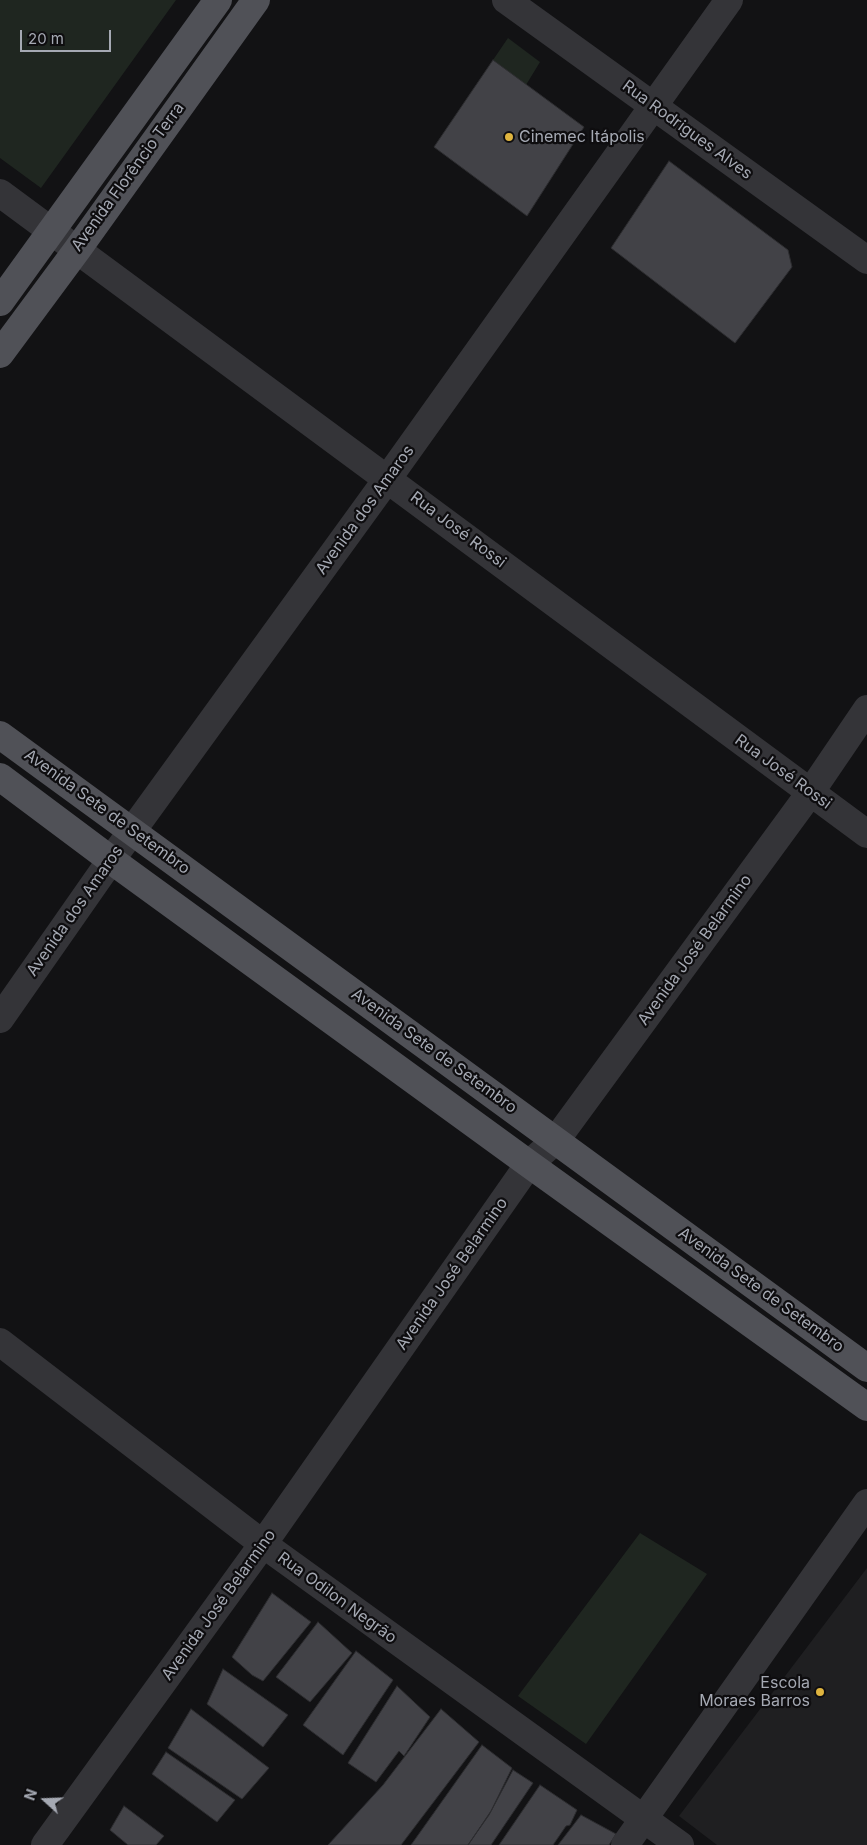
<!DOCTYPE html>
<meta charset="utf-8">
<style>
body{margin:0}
#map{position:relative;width:867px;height:1845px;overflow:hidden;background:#121214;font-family:Inter,sans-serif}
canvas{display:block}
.north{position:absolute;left:20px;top:1775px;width:50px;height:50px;-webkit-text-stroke:4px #0e0d0f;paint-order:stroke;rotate:290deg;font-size:14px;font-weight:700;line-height:20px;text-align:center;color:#a5a9b3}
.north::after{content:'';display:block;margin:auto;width:18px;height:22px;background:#a5a9b3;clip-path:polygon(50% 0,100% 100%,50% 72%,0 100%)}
.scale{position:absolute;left:20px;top:30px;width:91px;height:22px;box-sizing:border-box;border:2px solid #a5a9b3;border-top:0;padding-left:6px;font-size:15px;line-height:18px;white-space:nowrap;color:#a5a9b3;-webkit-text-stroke:4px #0e0d0f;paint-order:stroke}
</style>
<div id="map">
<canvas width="867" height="1845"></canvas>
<div class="north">N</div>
<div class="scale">20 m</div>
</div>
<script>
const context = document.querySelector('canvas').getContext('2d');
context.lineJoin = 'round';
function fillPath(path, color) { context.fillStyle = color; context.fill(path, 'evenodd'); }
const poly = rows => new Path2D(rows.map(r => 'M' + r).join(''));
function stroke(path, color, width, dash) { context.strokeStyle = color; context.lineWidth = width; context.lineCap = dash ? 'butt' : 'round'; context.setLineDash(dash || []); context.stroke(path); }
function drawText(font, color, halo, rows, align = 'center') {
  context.font = font + ' Inter,sans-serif'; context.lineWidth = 4.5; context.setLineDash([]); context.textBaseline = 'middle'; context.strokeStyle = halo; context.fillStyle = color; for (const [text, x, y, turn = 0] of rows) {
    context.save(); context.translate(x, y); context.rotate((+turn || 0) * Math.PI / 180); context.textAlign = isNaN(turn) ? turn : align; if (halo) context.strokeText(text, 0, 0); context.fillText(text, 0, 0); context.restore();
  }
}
fillPath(poly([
 [867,1568,867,1845,717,1845,679,1816]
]), '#1f1f21');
fillPath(poly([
 [0,0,176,0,41,188,0,158],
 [508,38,540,62,526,85,493,60],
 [640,1533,707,1574,586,1744,518,1696]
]), '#1f2620');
const building = poly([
 [493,60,584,127,527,216,434,147,493,60],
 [669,161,788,250,792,267,735,343,611,248,669,161],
 [272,1593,311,1622,263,1681,252,1675,232,1657,272,1593],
 [318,1622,352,1653,310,1702,276,1677,318,1622],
 [356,1651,393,1680,343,1755,303,1725,356,1651],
 [223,1669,288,1715,263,1747,207,1704,223,1669],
 [397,1686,430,1717,404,1756,399,1751,376,1782,348,1763,397,1686],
 [191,1709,269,1768,242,1799,168,1748,191,1709],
 [441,1709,479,1742,401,1845,328,1845,383,1785,441,1709],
 [482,1745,512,1768,491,1811,468,1845,411,1845,482,1745],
 [166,1752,235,1800,217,1822,152,1774,166,1752],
 [513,1770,533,1783,491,1845,468,1845,489,1815,513,1770],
 [540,1785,577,1810,570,1825,566,1826,553,1845,499,1845,540,1785],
 [124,1806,164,1836,156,1845,128,1845,110,1830,124,1806],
 [581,1815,616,1834,609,1845,558,1845,581,1815]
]);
fillPath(building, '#424247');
stroke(building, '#2d2d30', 1);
stroke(poly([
 [506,0,867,260],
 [0,193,867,834],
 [0,1019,111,860,388,478,729,0],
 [0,1342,263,1544,680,1845],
 [45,1845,263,1544,529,1164,556,1140,810,793,867,709],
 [625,1845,867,1503]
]), '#343438', 28);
stroke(poly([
 [0,302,218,0],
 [0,354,77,250,256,0],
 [0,735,867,1368],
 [0,777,111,860,529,1164,867,1407]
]), '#505157', 28);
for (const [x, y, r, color] of [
 [509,137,5,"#dfb43f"],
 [820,1692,5,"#dfb43f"]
]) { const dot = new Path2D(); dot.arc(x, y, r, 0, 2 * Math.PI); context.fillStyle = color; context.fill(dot); stroke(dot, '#0e0d0f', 2); }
drawText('16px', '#a5a9b3', '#0e0d0f', [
 ["Rua Rodrigues Alves",687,130,36],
 ["Avenida Florêncio Terra",128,177,-54],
 ["Avenida dos Amaros",365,510,-54],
 ["Rua José Rossi",458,530,37],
 ["Rua José Rossi",783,772,36],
 ["Avenida Sete de Setembro",107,812,36],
 ["Avenida dos Amaros",75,911,-55],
 ["Avenida José Belarmino",695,950,-54],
 ["Avenida Sete de Setembro",434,1051,36],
 ["Avenida José Belarmino",452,1274,-55],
 ["Avenida Sete de Setembro",761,1290,36],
 ["Rua Odilon Negrão",337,1598,36],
 ["Avenida José Belarmino",219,1605,-54]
]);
drawText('16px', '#a5a9b3', '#0e0d0f', [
 ["Cinemec Itápolis",519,137],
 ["Escola",810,1683,"right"],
 ["Moraes Barros",810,1701,"right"]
], 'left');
</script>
